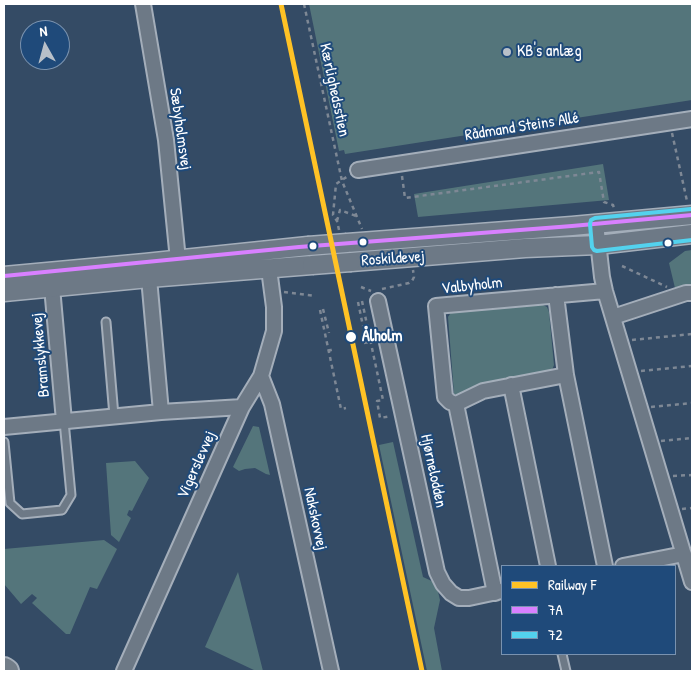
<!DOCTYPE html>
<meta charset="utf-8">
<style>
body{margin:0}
#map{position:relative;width:696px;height:675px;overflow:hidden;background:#344b65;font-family:"Patrick Hand",sans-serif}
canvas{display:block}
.frame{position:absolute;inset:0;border:5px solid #fff;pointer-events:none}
.legend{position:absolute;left:501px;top:565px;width:175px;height:90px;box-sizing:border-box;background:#1f4a7a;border:1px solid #7992af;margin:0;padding:6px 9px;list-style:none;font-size:15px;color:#fff}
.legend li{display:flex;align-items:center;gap:10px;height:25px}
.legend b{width:25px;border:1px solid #7992af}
.north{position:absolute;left:20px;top:20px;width:50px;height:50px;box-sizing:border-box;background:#1f4a7a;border:1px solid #7992af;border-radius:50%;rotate:353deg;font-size:14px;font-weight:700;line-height:20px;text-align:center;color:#fff}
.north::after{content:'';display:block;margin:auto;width:18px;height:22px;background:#b8c0c9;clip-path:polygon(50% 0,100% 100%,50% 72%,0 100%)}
</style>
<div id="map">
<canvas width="696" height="675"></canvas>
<div class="frame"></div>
<ul class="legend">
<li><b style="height:6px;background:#ffc225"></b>Railway F</li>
<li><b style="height:6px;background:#d880ff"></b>7A</li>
<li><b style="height:6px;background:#53d2ee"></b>72</li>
</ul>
<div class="north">N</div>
</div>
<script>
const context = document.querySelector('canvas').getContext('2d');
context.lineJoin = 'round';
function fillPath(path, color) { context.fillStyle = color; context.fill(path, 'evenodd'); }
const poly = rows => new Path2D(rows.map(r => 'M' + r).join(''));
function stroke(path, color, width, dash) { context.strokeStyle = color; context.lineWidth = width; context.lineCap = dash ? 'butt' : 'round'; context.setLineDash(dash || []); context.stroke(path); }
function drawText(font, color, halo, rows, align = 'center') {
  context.font = font + ' "Patrick Hand",sans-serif'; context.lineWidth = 4; context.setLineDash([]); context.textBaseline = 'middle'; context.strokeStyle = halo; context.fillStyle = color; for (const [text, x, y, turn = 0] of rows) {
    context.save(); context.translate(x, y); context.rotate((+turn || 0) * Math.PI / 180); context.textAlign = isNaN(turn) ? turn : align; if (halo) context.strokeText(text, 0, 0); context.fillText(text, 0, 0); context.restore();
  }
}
fillPath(poly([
 [309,4,692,4,692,100,345,154,344,150,339,151],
 [603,164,609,200,418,217,414,194],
 [692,250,692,284,675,288,669,263,685,251],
 [541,304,547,307,549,312,554,365,552,370,483,384,460,394,454,394,448,317,452,311],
 [253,426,259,427,270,475,266,474,255,468,245,469,239,471,233,467],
 [393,442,423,577,436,583,440,600,434,628,442,671,427,671,379,445],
 [135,461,149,478,132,511,129,510,127,515,131,518,119,542,111,535,106,463],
 [104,540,117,549,97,589,90,587,70,634,66,634,32,603,37,598,32,594,21,604,4,584,4,549],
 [238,572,263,671,256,671,205,647]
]), '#54757b');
const service = poly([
 [106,322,114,416],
 [4,442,10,503,22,514,62,510,71,495,64,421],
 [562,654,566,671]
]);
const minor = poly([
 [143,4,166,140,178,260],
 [358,170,692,119],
 [596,224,602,277,605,291,692,582],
 [149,278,161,412],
 [52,287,64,421],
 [556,295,566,375,605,566],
 [378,301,437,572,443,584,451,593,459,598,469,598,502,591],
 [613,317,686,293,692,293],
 [261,376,272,404,331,671],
 [511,385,548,566],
 [456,404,483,391,566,375],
 [4,427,161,412,242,407],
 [623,566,684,554],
 [495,593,456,404,450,402,445,397,436,306,605,291],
 [124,671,242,407,261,376,274,331,274,307,269,269]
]);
const tertiary = poly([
 [347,243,572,226,692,215],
 [351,262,525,248,598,245,692,234],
 [4,276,145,263,308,246],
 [4,292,149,278,312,265]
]);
const primary = poly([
 [4,669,7,671]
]);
stroke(service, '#a4aeba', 11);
stroke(minor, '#a4aeba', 18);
stroke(tertiary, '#a4aeba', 21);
stroke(primary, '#a4aeba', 26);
stroke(poly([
 [304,4,342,181,362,229],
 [672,133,687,201],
 [402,176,405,198,599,172,604,202,613,205,614,208],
 [337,221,340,210,356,216],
 [339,230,337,221,333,215,336,184,348,176],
 [622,266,667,287],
 [361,287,371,291],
 [382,289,409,283,412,281,414,277,413,270],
 [284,292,315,296],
 [362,301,383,400,377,401,380,418,391,416],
 [358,302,363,326],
 [323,309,329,333],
 [320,310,341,409,346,408],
 [632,340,692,334],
 [364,343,370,342],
 [328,351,334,349],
 [641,371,692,366],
 [651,407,692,403],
 [661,441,692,438],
 [673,476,692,475],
 [682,509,692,508]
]), '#7e8895', 2.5, [4, 4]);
stroke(service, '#6d7986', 7);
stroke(minor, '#6d7986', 14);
stroke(tertiary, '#6d7986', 18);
stroke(primary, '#727d88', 22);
const tertiaryBridge = poly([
 [308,246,347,243],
 [312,265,351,262]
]);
stroke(tertiaryBridge, '#a4aeba', 21, []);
stroke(tertiaryBridge, '#6d7986', 18);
stroke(poly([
 [4,276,299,247,572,226,692,215]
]), '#d880ff', 4);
stroke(poly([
 [691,209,595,218,591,220,590,224,592,247,594,250,597,251,692,240]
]), '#53d2ee', 4);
stroke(poly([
 [281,4,422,671]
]), '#ffc225', 5);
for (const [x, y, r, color] of [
 [507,52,5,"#b8c0c9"],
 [363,242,4.5,"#fff"],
 [668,243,4.5,"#fff"],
 [313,246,4.5,"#fff"],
 [351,337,6,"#fff"]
]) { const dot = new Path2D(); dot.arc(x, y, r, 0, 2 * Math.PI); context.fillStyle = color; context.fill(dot); stroke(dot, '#1f4a7a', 2); }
drawText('16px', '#fff', '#1f4a7a', [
 ["KB's anlæg",517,52]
], 'left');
drawText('16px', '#fff', '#1f4a7a', [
 ["Kærlighedsstien",334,90,78],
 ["Rådmand Steins Allé",522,127,-9],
 ["Sæbyholmsvej",180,129,82],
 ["Roskildevej",393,259,-4],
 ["Valbyholm",472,286,-6],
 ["Bramslykkevej",41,355,-95],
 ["Vigerslevvej",197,465,-66],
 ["Hjørnelodden",433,471,78],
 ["Nakskovvej",315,519,78]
]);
drawText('bold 16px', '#fff', '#1f4a7a', [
 ["Ålholm",362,337]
], 'left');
</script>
